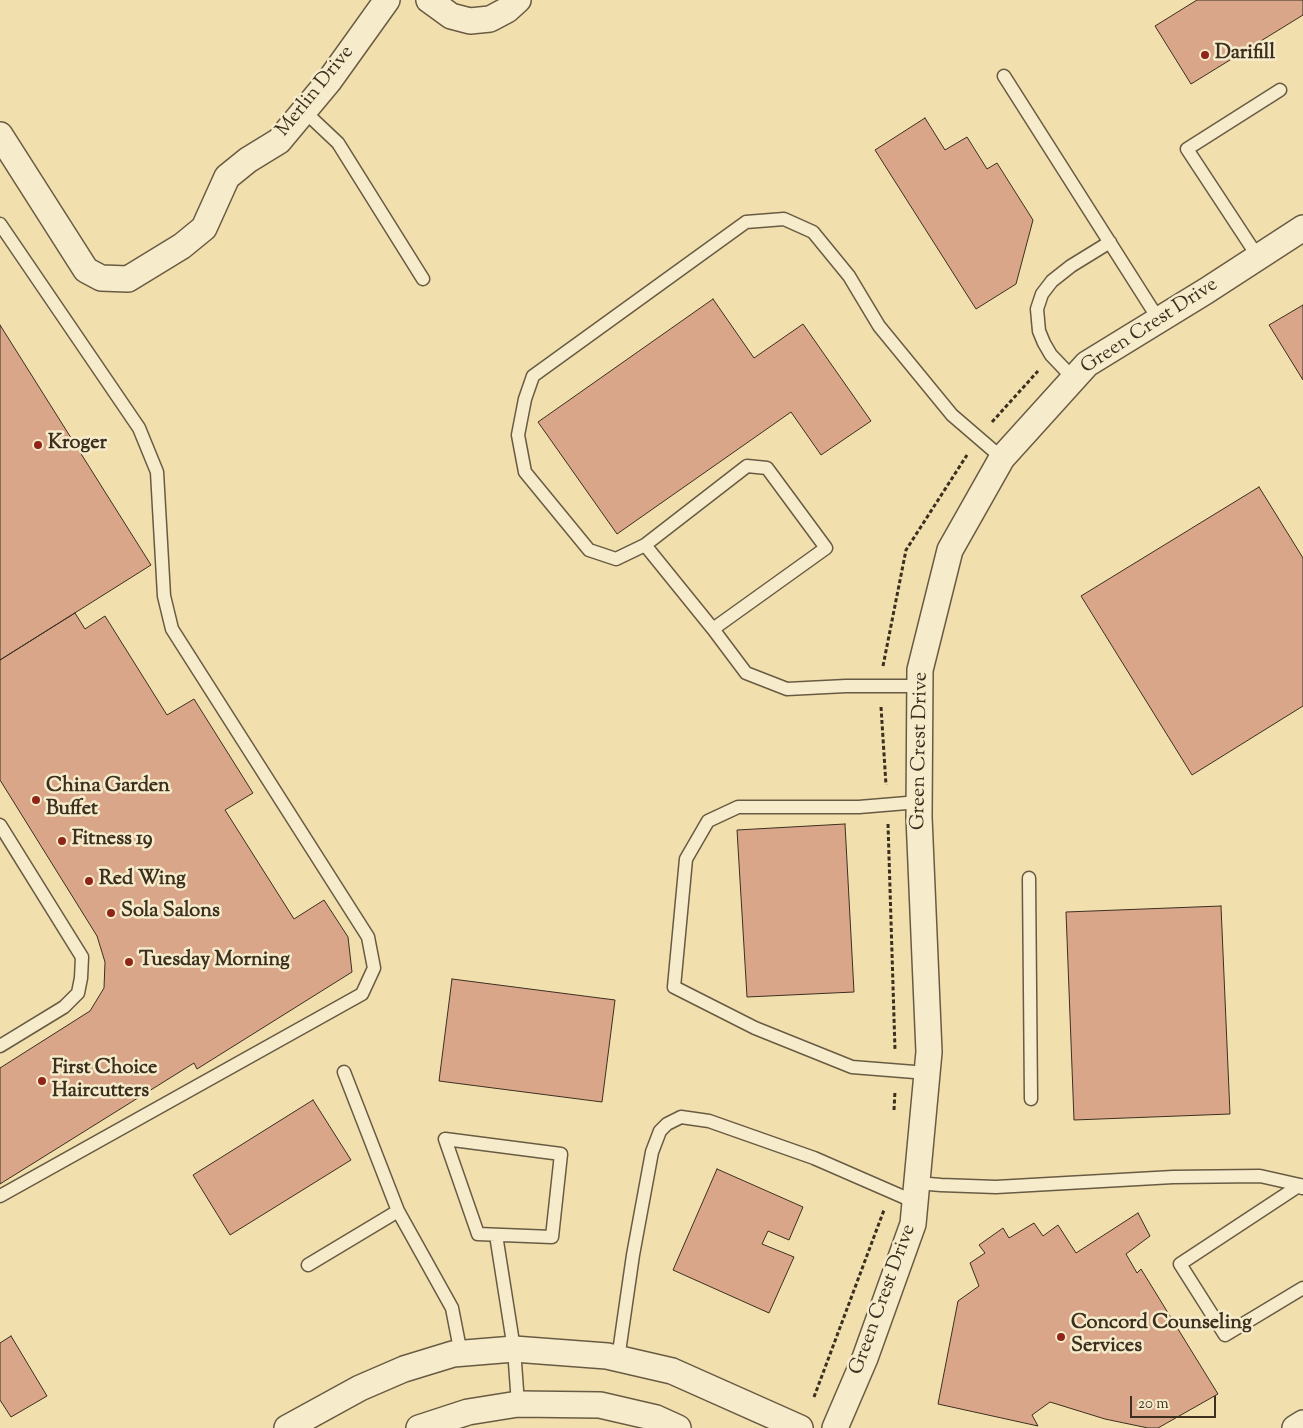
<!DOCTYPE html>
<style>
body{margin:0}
#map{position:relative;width:1303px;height:1428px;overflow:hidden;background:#f1e0ae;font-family:"Sorts Mill Goudy",serif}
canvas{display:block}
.scale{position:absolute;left:1130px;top:1396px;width:86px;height:22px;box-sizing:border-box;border:2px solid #3c2f1f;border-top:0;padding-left:6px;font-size:15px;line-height:18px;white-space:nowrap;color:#3c2f1f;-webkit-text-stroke:4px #f6ebca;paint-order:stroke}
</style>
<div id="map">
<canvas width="1303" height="1428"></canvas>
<div class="scale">20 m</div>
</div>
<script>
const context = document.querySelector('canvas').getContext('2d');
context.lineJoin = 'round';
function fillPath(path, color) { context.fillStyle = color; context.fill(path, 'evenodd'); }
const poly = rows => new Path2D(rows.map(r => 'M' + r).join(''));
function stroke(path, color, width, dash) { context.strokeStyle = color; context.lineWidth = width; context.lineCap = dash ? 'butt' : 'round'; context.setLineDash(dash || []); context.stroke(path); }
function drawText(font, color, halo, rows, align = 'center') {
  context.font = font + ' "Sorts Mill Goudy",serif'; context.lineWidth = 5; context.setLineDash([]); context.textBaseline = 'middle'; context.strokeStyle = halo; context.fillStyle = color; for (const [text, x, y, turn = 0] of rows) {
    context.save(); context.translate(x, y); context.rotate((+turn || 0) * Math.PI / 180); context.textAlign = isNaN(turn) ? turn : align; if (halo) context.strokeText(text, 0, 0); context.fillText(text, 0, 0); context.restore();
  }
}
const building = poly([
 [1197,0,1303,0,1303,15,1191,84,1155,26,1197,0],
 [925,118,945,150,967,137,987,169,997,163,1033,220,1016,284,976,309,875,150,925,118],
 [713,299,754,358,803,324,871,421,821,455,791,412,617,534,538,422,713,299],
 [1303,305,1303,380,1269,325,1303,305],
 [0,325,151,565,0,660,0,325],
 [1259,487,1303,558,1303,706,1192,775,1081,596,1259,487],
 [75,613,85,629,105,616,167,715,194,699,253,793,225,810,294,919,324,900,348,937,352,972,197,1069,194,1063,0,1184,0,1068,90,1011,104,988,105,962,97,936,0,780,0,660,75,613],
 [845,824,854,992,747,997,737,830,845,824],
 [1221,906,1230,1114,1074,1120,1066,912,1221,906],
 [452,979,615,1000,602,1102,439,1081,452,979],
 [313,1100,351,1160,230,1235,193,1175,313,1100],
 [717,1169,803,1207,789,1240,768,1231,762,1244,794,1257,769,1313,673,1270,717,1169],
 [1138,1213,1150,1236,1126,1254,1137,1273,1141,1269,1218,1394,1158,1428,1148,1428,1105,1419,1050,1402,1032,1415,1038,1426,938,1404,958,1301,979,1286,970,1263,985,1253,979,1245,1003,1228,1009,1238,1034,1223,1043,1236,1058,1225,1076,1253,1138,1213],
 [11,1336,47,1396,11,1417,0,1400,0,1343,11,1336]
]);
fillPath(building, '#daa689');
stroke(building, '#3c2f1f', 1);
const service = poly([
 [1004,76,1159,320],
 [304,111,338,143,423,279],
 [0,224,139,428,157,472,164,596,172,629,368,937,374,968,362,994,0,1196],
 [1258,257,1187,149,1280,90],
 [1074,379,1051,355,1044,343,1039,331,1037,309,1042,294,1052,281,1071,266,1110,242],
 [645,545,713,629,746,673,787,689,846,686,920,686],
 [713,629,826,548,767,468,747,466,645,545,616,559,589,550,525,472,518,435,525,399,533,376,746,222,784,219,813,232,849,276,879,326,952,415,1002,458],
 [919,802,859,807,738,807,708,821,686,859,674,987,755,1028,852,1067,927,1073],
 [0,825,82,957,81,978,78,993,64,1007,0,1046],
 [1029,878,1031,1099],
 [344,1072,398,1211,452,1308,461,1354],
 [445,1139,561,1154,552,1237,478,1234,445,1139],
 [917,1183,941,1185,996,1187,1173,1177,1260,1176,1300,1185],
 [1302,1188,1300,1185,1180,1264,1225,1335,1303,1288],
 [496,1235,514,1349,518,1404],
 [308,1265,398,1211],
 [618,1359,633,1255,652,1152,660,1131,667,1124,681,1117,709,1121,814,1158,915,1202]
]);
const minor = poly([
 [429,0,451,16,470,21,490,19,507,10,518,0],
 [0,135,86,270,101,278,128,279,182,246,204,228,227,177,248,160,279,141,329,81,387,0],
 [287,1428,360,1388,404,1369,453,1354,514,1349,607,1356,672,1371,800,1428],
 [419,1428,468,1412,518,1404,600,1405,656,1418,678,1428],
 [835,1428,865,1358,913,1224,929,1052,919,817,920,670,950,550,1002,458,1087,364,1206,291,1303,228],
 [1295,1428,1303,1423]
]);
stroke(service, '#695b43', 15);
stroke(minor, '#695b43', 28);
stroke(poly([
 [992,422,1038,371],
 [883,666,906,550,967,455],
 [881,707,886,785],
 [888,824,895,1050],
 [894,1110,895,1091],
 [814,1397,884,1210]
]), '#3c2f1f', 3, [4, 2.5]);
stroke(service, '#f6ebca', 12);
stroke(minor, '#f6ebca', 25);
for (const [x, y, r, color] of [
 [1205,55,5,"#8f2418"],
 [38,445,5,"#8f2418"],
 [36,800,5,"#8f2418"],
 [62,841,5,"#8f2418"],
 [89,881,5,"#8f2418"],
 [111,913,5,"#8f2418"],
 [129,962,5,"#8f2418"],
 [42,1081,5,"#8f2418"],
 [1061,1337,5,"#8f2418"]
]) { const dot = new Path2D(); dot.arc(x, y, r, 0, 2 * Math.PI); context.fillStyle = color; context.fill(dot); stroke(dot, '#f6ebca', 2); }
drawText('bold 20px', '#3c2f1f', '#f6ebca', [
 ["Darifill",1215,55],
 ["Kroger",48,445],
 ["China Garden",46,788],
 ["Buffet",46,811],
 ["Fitness 19",72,841],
 ["Red Wing",99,881],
 ["Sola Salons",121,913],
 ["Tuesday Morning",139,962],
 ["First Choice",52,1070],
 ["Haircutters",52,1093],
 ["Concord Counseling",1071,1325],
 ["Services",1071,1348]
], 'left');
drawText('20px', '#3c2f1f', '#f6ebca', [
 ["Merlin Drive",316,92,-51],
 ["Green Crest Drive",1150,327,-33],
 ["Green Crest Drive",921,751,-89],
 ["Green Crest Drive",884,1300,-70]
]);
</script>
